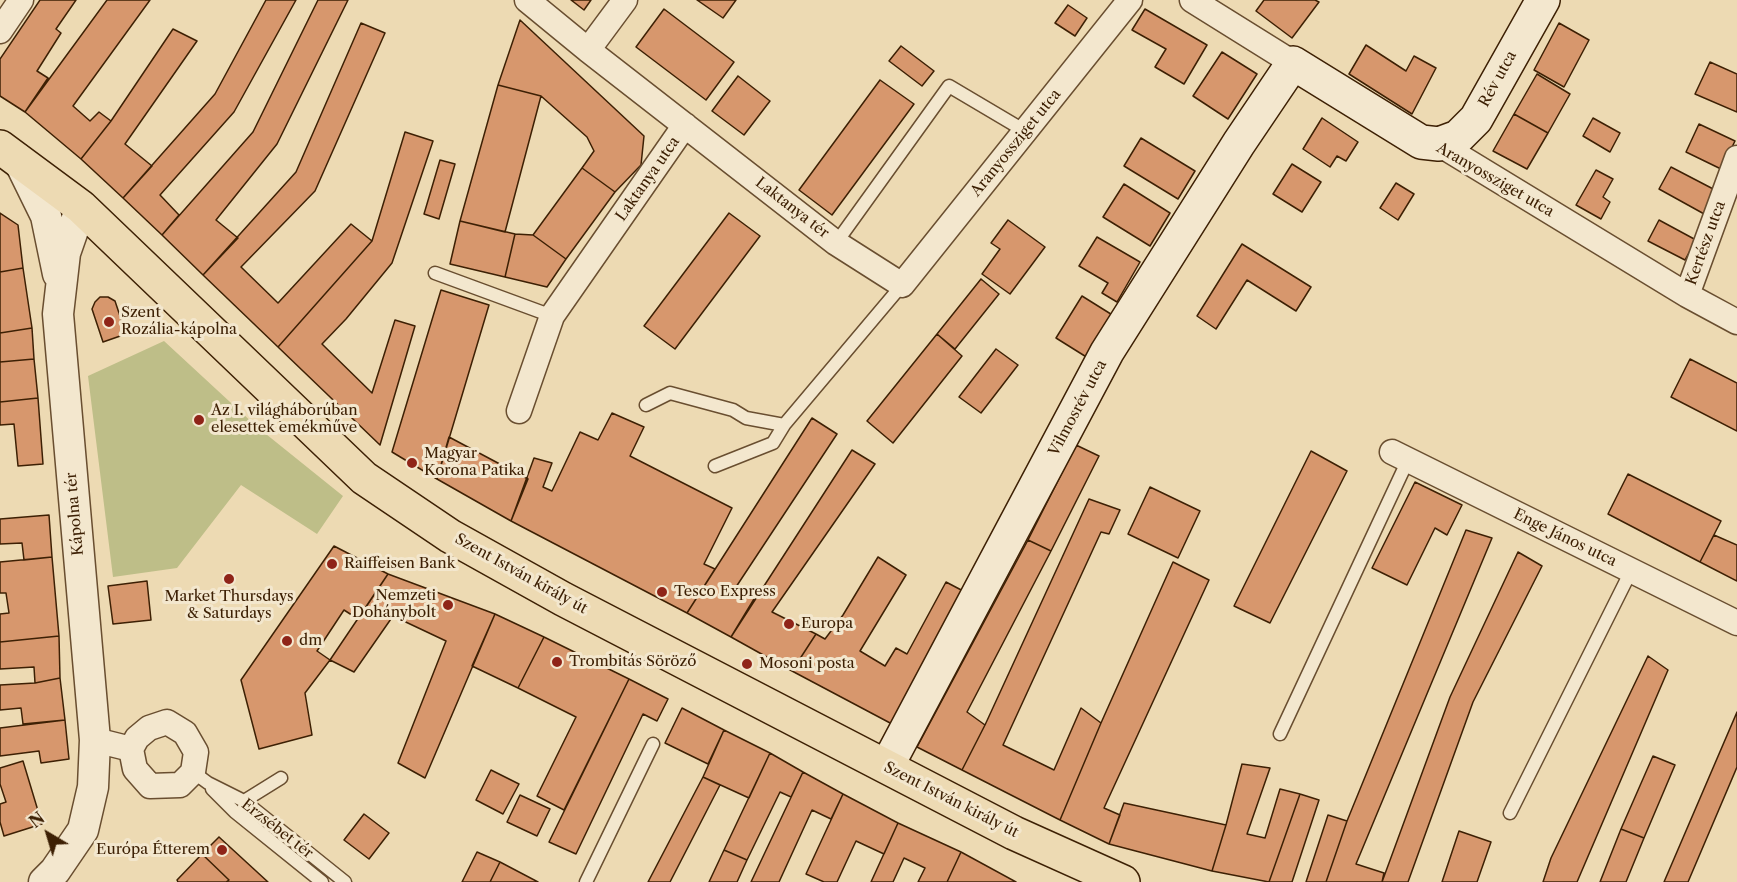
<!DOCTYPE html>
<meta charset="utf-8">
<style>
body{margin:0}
#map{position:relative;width:1737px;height:882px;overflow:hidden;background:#eddab3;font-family:"Libre Caslon Text",serif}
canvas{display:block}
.north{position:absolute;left:18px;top:804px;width:60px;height:60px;-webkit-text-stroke:4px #f3e7ce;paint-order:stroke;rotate:322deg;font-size:16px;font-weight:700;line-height:24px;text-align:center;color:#3d2004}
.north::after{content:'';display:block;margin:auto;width:21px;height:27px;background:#3d2004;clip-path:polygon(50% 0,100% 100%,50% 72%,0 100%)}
</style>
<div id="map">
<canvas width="1737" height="882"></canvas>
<div class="north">N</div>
</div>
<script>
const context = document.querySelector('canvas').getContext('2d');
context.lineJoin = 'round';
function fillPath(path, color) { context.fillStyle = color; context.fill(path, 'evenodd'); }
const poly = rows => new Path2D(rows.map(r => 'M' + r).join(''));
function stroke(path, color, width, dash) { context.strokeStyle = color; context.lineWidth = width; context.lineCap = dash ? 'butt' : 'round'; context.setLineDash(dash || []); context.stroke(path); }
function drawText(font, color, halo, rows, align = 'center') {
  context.font = font + ' "Libre Caslon Text",serif'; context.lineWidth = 6; context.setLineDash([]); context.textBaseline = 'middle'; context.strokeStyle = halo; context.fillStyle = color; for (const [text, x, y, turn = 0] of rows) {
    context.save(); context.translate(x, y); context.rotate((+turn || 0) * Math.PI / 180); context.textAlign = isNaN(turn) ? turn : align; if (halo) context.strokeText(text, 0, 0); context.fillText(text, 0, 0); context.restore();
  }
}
fillPath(poly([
 [164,341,256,426,343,496,317,534,241,485,177,568,113,577,88,376]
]), '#bebe88');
const building = poly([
 [40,0,76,0,56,29,61,33,37,71,48,78,25,112,0,96,0,59,40,0],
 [107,0,150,0,73,106,90,121,99,112,111,121,81,159,25,112,107,0],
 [266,0,296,0,234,112,160,195,179,215,162,235,123,198,215,94,266,0],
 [318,0,348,0,277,144,216,220,238,238,203,275,162,235,253,132,318,0],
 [571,0,591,0,584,10,571,0],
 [697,0,736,0,723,18,697,0],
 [1264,0,1315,0,1319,2,1292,38,1256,11,1264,0],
 [1068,5,1087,18,1075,36,1055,23,1068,5],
 [664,9,734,62,706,100,636,47,664,9],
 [1145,9,1207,45,1184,84,1155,67,1166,49,1132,30,1145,9],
 [520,20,644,136,641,165,615,192,582,168,594,151,587,137,541,96,498,85,520,20],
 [361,23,385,33,315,191,241,267,278,303,351,224,372,241,278,347,203,275,296,172,361,23],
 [1559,23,1589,40,1564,87,1534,70,1559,23],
 [173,29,197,41,125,144,152,166,123,198,81,159,111,121,173,29],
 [1366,45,1406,71,1414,56,1436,68,1412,114,1349,74,1366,45],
 [901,46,934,71,922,86,889,61,901,46],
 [1222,52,1257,74,1228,119,1193,96,1222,52],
 [1710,62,1737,74,1737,112,1695,94,1710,62],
 [1537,74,1570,94,1548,133,1514,114,1537,74],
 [738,76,770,101,744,135,712,111,738,76],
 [880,80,914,104,832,215,799,190,880,80],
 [498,85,541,96,505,232,460,221,498,85],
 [1514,114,1548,133,1527,169,1493,151,1514,114],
 [1322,118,1358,142,1346,161,1337,156,1330,167,1303,149,1322,118],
 [1593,118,1620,133,1610,152,1583,136,1593,118],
 [1699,124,1735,141,1721,169,1686,152,1699,124],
 [405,132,433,141,392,263,346,319,322,344,372,393,395,320,415,326,380,445,278,347,372,241,405,132],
 [1141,138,1195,171,1178,199,1124,166,1141,138],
 [440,160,455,164,439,219,424,214,440,160],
 [1292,164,1321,182,1302,212,1273,194,1292,164],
 [1671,167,1719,192,1706,215,1659,189,1671,167],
 [582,168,615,192,566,259,533,235,582,168],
 [1596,170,1613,179,1603,197,1610,202,1601,219,1576,205,1596,170],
 [1396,183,1414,194,1398,220,1380,208,1396,183],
 [1124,184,1170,213,1150,246,1103,217,1124,184],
 [0,213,18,225,23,268,0,272,0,213],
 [729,213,760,236,675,349,644,326,729,213],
 [1008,220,1045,247,1010,294,982,274,1000,249,991,243,1008,220],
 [1659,220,1696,240,1685,260,1648,241,1659,220],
 [460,221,515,234,505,277,450,264,460,221],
 [515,234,533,235,566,259,547,287,505,277,515,234],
 [1097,237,1140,262,1117,302,1102,293,1108,283,1079,266,1097,237],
 [1242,244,1311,287,1296,311,1247,280,1216,329,1197,316,1242,244],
 [23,268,32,328,0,333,0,272,23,268],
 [981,279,999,294,955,349,937,334,981,279],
 [441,290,489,305,437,479,392,452,441,290],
 [1082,296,1114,316,1088,358,1056,338,1082,296],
 [100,297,108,297,115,301,126,334,103,342,92,309,95,302,100,297],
 [32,328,34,359,0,362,0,333,32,328],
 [937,334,962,356,893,443,867,421,937,334],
 [996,349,1018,365,981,413,959,397,996,349],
 [34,359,38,398,0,402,0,362,34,359],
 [1690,359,1737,383,1737,431,1671,397,1690,359],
 [38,398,43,464,18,466,14,424,0,425,0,402,38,398],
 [612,413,644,427,630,456,732,508,704,564,715,569,687,613,511,521,534,458,552,463,543,487,552,491,580,432,598,440,612,413],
 [812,418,837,434,736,587,754,599,731,637,687,613,812,418],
 [449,437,528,479,511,521,437,479,449,437],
 [1076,445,1099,456,1051,551,1028,540,1076,445],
 [852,450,875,464,772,612,816,634,792,671,731,637,852,450],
 [1311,451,1347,471,1270,623,1234,606,1311,451],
 [1628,474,1721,521,1700,562,1608,514,1628,474],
 [1415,482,1462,505,1447,535,1435,528,1407,585,1372,568,1415,482],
 [1150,487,1200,511,1178,558,1128,534,1150,487],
 [1089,499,1120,510,1109,534,1101,532,1003,745,1054,770,1081,708,1101,723,1060,820,962,770,985,725,1089,499],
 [49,515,52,557,24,560,22,543,0,544,0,519,49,515],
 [1466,530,1492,538,1356,864,1384,873,1382,882,1326,882,1347,821,1466,530],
 [1714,535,1737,545,1737,581,1700,562,1714,535],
 [1028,540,1051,551,967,712,985,725,962,770,917,747,1028,540],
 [334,546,388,574,358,619,344,610,317,651,330,660,305,693,312,735,259,749,241,680,334,546],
 [1518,552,1542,566,1473,702,1408,882,1382,882,1450,697,1518,552],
 [52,557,59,636,0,642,0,614,9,613,6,593,0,593,0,562,52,557],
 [878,557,906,575,860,651,885,666,896,648,907,654,946,582,967,593,892,724,792,671,816,634,825,639,843,615,878,557],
 [1173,562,1209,580,1104,808,1120,815,1109,844,1060,820,1101,723,1173,562],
 [388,574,495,614,425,778,398,763,446,641,393,616,354,672,330,660,388,574],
 [147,581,151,620,113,624,108,586,147,581],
 [495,614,544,637,518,688,472,666,495,614],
 [59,636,60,678,35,683,34,667,0,669,0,642,59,636],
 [544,637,629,679,564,810,537,796,576,717,518,688,544,637],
 [1648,656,1668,670,1577,882,1543,882,1551,858,1648,656],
 [60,678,65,720,23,724,21,708,0,710,0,685,35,683,60,678],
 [629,679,668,699,657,721,643,714,576,854,549,842,629,679],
 [682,708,724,730,708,764,665,743,682,708],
 [1737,712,1737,767,1688,882,1664,882,1737,712],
 [65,720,69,759,41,763,39,751,0,756,0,728,65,720],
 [724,730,770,753,749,798,703,777,724,730],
 [770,753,803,772,791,797,780,792,747,860,724,850,770,753],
 [1653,756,1675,765,1644,838,1621,829,1653,756],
 [23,761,42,824,4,836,0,822,0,804,6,802,0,784,0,768,23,761],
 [1242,764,1270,768,1247,834,1265,838,1280,789,1300,794,1269,882,1212,871,1226,825,1242,764],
 [491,770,519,784,503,814,476,800,491,770],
 [803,772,843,794,831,819,812,810,779,882,751,882,803,772],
 [703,777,720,785,670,882,648,882,703,777],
 [843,794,898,823,884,854,856,841,837,882,824,882,806,874,843,794],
 [1300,794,1319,800,1292,882,1269,882,1300,794],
 [520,795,550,809,537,836,507,822,520,795],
 [1124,803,1226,825,1212,871,1109,844,1124,803],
 [364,814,389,833,369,859,344,840,364,814],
 [1328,815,1347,821,1326,882,1306,882,1328,815],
 [898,823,961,852,947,882,918,882,925,868,904,858,893,882,871,882,898,823],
 [1621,829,1644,838,1626,882,1600,882,1621,829],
 [1459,831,1491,842,1477,882,1442,882,1459,831],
 [219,837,268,882,226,882,229,880,202,854,219,837],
 [724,850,747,860,737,882,709,882,724,850],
 [477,852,500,862,490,882,462,882,477,852],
 [961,852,1016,882,947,882,961,852],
 [202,854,229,880,226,882,178,882,177,880,202,854],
 [500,862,538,882,490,882,500,862]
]);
fillPath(building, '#d7976d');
stroke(building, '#3d2004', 1.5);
const service = poly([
 [836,243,949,86,1025,131],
 [435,273,552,316],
 [646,405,670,393,733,410,746,418,784,425],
 [715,466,773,443,784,425,902,285],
 [1280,734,1408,460],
 [193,772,208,783,244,801,345,882],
 [212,789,235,812,322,882],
 [244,801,281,778],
 [1510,813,1631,571],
 [586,882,653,744]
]);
const minor = poly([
 [527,0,588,50,836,243,902,285,1130,0],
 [1192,0,1293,63],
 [0,31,21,0],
 [588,50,625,0],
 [1439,144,1687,295,1737,322],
 [1687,295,1737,158],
 [519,411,552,316,685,125],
 [1392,452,1737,623],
 [95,740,131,749,135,769,150,786,180,785,193,772,196,752,185,733,167,722,149,728,137,738,131,749]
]);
const tertiary = poly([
 [18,159,46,216,58,274],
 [44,882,55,871,83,830,93,787,95,740,58,314,65,253,81,207]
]);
const secondary = poly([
 [887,766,1107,352,1239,143,1293,63,1421,142,1439,144,1458,137,1476,119,1543,0]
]);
const primary = poly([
 [0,147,81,207,364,478,450,536,563,599,1014,833,1123,882]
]);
stroke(service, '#694e30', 15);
stroke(minor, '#694e30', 27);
stroke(tertiary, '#694e30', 33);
stroke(secondary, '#3d2004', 36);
stroke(primary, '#3d2004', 36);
stroke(service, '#f3e7ce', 12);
stroke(minor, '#f3e7ce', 24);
stroke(tertiary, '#f3e7ce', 30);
stroke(secondary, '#f3e7ce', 33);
stroke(primary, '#eddab3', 33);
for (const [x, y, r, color] of [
 [109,322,6,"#8f2418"],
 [199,420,6,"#8f2418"],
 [412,463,6,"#8f2418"],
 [332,564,6,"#8f2418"],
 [229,579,6,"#8f2418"],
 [662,592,6,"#8f2418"],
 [448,605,6,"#8f2418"],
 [789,624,6,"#8f2418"],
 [287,641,6,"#8f2418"],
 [557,662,6,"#8f2418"],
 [747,664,6,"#8f2418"],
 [222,850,6,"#8f2418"]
]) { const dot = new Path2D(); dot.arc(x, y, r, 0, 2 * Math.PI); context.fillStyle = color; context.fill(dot); stroke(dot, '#f3e7ce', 2); }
drawText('15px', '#3d2004', '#f3e7ce', [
 ["Rév utca",1498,79,-61],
 ["Aranyossziget utca",1016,143,-51],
 ["Laktanya utca",648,179,-55],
 ["Aranyossziget utca",1495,180,30],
 ["Laktanya tér",792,208,38],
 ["Kertész utca",1706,243,-70],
 ["Vilmosrév utca",1078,408,-62],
 ["Kápolna tér",75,514,-95],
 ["Enge János utca",1565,538,26],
 ["Szent István király út",521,574,29],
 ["Szent István király út",951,800,27],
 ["Erzsébet tér",277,829,38]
]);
drawText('15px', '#3d2004', '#f3e7ce', [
 ["Szent",121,313],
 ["Rozália-kápolna",121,330],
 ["Az I. világháborúban",211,411],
 ["elesettek emékműve",211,428],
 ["Magyar",424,454],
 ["Korona Patika",424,471],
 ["Raiffeisen Bank",344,564],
 ["Tesco Express",674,592],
 ["Nemzeti",436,596,"right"],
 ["Dohánybolt",436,613,"right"],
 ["Market Thursdays",229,597,"center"],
 ["& Saturdays",229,614,"center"],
 ["Europa",801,624],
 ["dm",299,641],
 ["Trombitás Söröző",569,662],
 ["Mosoni posta",759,664],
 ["Európa Étterem",210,850,"right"]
], 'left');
</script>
